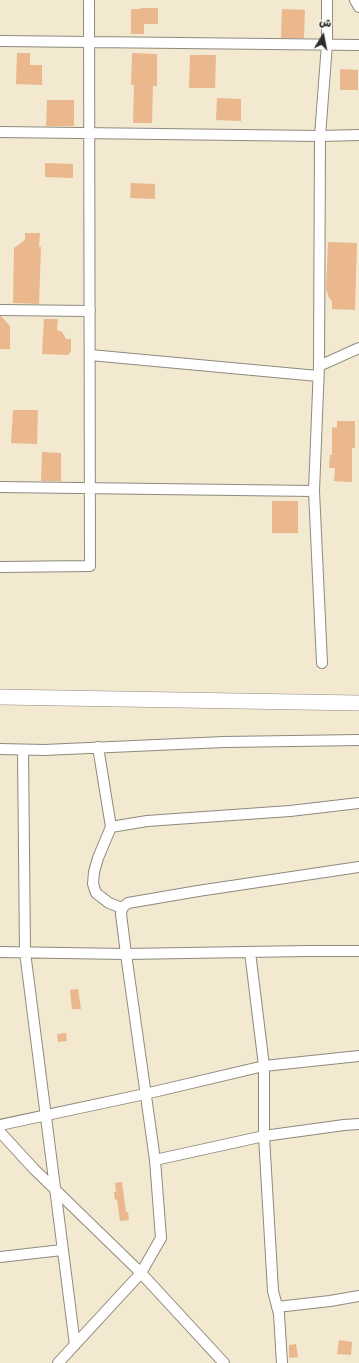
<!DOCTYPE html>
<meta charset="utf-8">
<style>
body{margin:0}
#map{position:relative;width:359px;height:1363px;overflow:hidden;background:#f3e8d0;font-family:Dekko,"Playpen Sans Arabic",sans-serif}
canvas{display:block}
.north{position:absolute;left:303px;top:16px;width:40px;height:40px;-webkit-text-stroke:3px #fbf7ec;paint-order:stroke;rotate:10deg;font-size:11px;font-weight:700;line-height:16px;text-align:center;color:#2b2b2b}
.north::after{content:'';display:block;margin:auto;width:14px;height:18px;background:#2b2b2b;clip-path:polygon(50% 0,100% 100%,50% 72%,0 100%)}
</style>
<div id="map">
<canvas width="359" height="1363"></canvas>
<div class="north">ش</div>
</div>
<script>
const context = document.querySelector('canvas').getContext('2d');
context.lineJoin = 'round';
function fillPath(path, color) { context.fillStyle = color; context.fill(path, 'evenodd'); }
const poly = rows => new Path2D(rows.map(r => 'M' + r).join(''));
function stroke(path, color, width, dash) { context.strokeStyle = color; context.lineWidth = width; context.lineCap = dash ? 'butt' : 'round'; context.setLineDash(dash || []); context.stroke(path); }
fillPath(poly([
 [141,8,158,8,158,24,144,24,144,34,131,34,131,9,140,9],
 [282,9,305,10,304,38,281,38],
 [17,53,30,53,30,65,42,65,42,85,16,84],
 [132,53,157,54,157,86,153,86,152,123,133,123,134,85,131,85],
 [190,55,216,55,215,88,189,88],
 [340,69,358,70,358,90,340,90],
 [217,98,241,99,241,121,216,120],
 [47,100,74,100,74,126,46,126],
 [45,163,73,164,73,178,45,177],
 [131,183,155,184,155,199,130,198],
 [25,233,40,233,39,247,41,247,39,304,13,303,14,248,25,240],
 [328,242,357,243,355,310,332,309,332,301,329,298,326,289],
 [0,316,2,317,10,326,10,349,0,349],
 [44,319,58,319,57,330,62,332,66,339,71,339,71,351,68,355,42,354],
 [13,410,38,410,37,444,11,443],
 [337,421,355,421,355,448,352,448,352,482,334,481,335,468,329,468,330,455,332,455,332,427,337,428],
 [42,452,61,453,61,481,41,481],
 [272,501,298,501,298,533,272,533],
 [78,989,81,1009,72,1009,70,990],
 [66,1033,67,1041,58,1042,57,1034],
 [122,1182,126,1212,128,1212,129,1220,120,1221,117,1199,115,1200,114,1192,116,1192,115,1183],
 [339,1340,352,1342,351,1355,337,1354],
 [296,1344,298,1357,289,1358,289,1345]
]), '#ebb78d');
const street = poly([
 [355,0,359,7],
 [0,41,359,45],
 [0,132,320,136,359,135],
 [0,310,90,311],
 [90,355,318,376],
 [319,366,359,348],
 [0,487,314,491],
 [0,567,90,566,89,0],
 [322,663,314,491,319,366,320,136,327,44,327,0],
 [98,747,111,827,98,858,94,872,93,884,96,893,109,903,122,908],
 [0,749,44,750,224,742,359,740],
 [23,750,25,952,75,1345],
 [111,827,147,821,290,811,359,803],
 [0,952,126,954,307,951,359,951],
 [250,952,264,1066,264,1136,273,1291,279,1314,282,1363],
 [0,1125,145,1094,264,1066,359,1056],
 [0,1132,34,1169,141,1273,224,1363],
 [155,1160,264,1136,344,1125,359,1124],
 [0,1257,62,1250],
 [277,1307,330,1301,359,1296],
 [58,1363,141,1273,161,1238,155,1160,126,954,121,914,122,908,128,903,198,891,359,867]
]);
const secondary = poly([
 [0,697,359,703]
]);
stroke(street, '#8f8a7e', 12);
stroke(secondary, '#8f8a7e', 16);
stroke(street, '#fff', 10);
stroke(secondary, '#fff', 15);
</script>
